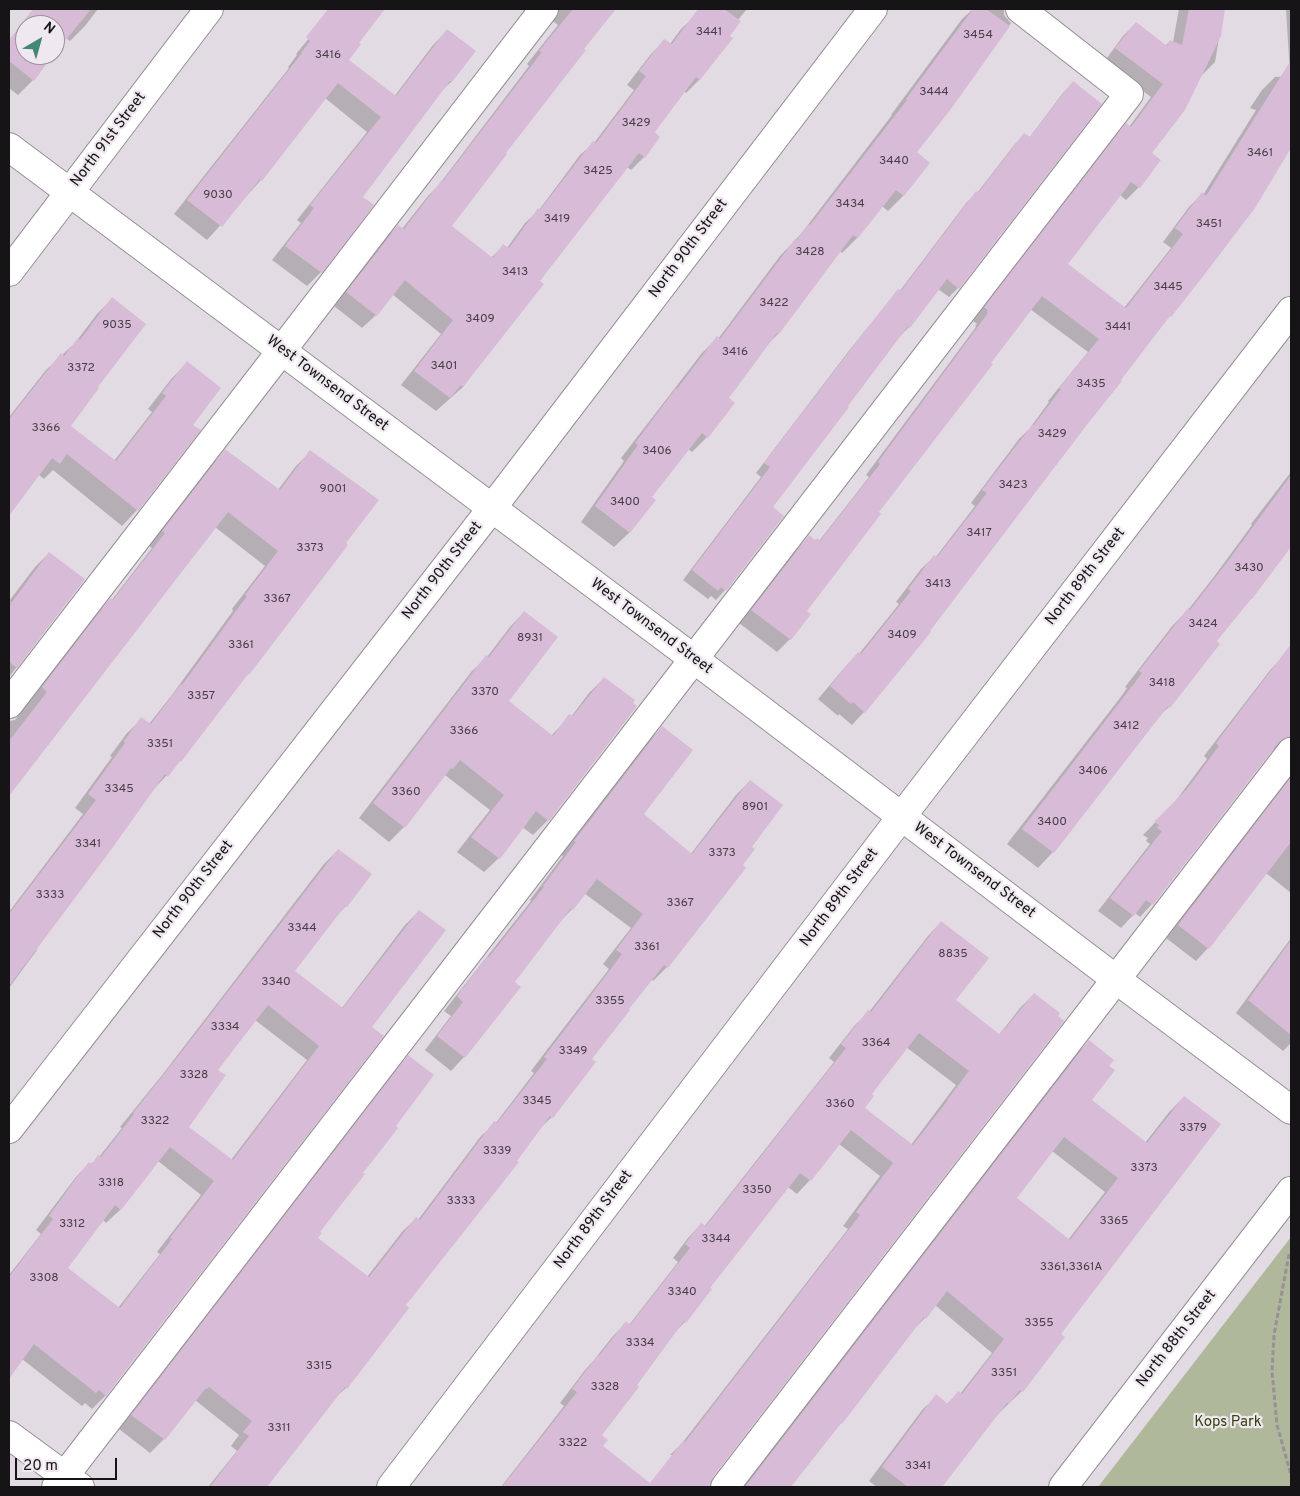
<!DOCTYPE html>
<style>
body{margin:0}
#map{position:relative;width:1300px;height:1496px;overflow:hidden;background:#e3dbe3;font-family:Overpass,sans-serif}
canvas{display:block}
.frame{position:absolute;inset:0;border:10px solid #171417;pointer-events:none}
.north{position:absolute;left:15px;top:15px;width:50px;height:50px;box-sizing:border-box;background:#f0e8f0;border:1px solid #999399;border-radius:50%;rotate:38deg;font-size:14px;font-weight:700;line-height:20px;text-align:center;color:#171417}
.north::after{content:'';display:block;margin:auto;width:18px;height:22px;background:#448678;clip-path:polygon(50% 0,100% 100%,50% 72%,0 100%)}
.scale{position:absolute;left:15px;top:1458px;width:102px;height:22px;box-sizing:border-box;border:2px solid #171417;border-top:0;padding-left:6px;font-size:15px;line-height:18px;white-space:nowrap;color:#171417;-webkit-text-stroke:4px #f0e8f0;paint-order:stroke}
</style>
<div id="map">
<canvas width="1300" height="1496"></canvas>
<div class="frame"></div>
<div class="north">N</div>
<div class="scale">20 m</div>
</div>
<script>
const context = document.querySelector('canvas').getContext('2d');
context.lineJoin = 'round';
function fillPath(path, color) { context.fillStyle = color; context.fill(path, 'evenodd'); }
const poly = rows => new Path2D(rows.map(r => 'M' + r).join(''));
function stroke(path, color, width, dash) { context.strokeStyle = color; context.lineWidth = width; context.lineCap = dash ? 'butt' : 'round'; context.setLineDash(dash || []); context.stroke(path); }
function drawText(font, color, halo, rows, align = 'center') {
  context.font = font + ' Overpass,sans-serif'; context.lineWidth = 4.5; context.setLineDash([]); context.textBaseline = 'middle'; context.strokeStyle = halo; context.fillStyle = color; for (const [text, x, y, turn = 0] of rows) {
    context.save(); context.translate(x, y); context.rotate((+turn || 0) * Math.PI / 180); context.textAlign = isNaN(turn) ? turn : align; if (halo) context.strokeText(text, 0, 0); context.fillText(text, 0, 0); context.restore();
  }
}
fillPath(poly([
 [1291,1237,1291,1487,1098,1487]
]), '#b0b89b');
fillPath(poly([
 [34,9,98,9,85,26,70,41,66,38,55,52,55,25,25,25,25,55,53,55,33,80,18,95,9,88,9,42],
 [333,9,384,9,358,43,347,60,394,97,433,45,447,31,474,51,451,82,440,92,361,197,372,206,321,272,307,286,272,260,301,223,297,220,367,132,325,98,261,180,207,240,174,214,289,68,288,67,297,55,296,54],
 [538,9,614,9,450,226,491,258,503,246,507,248,525,223,539,210,580,155,594,143,634,90,627,85,651,54,665,40,670,44,681,29,695,16,701,9,747,9,738,20,728,36,731,38,699,80,686,93,684,91,653,133,644,157,631,170,627,167,538,281,463,387,436,411,401,385,441,334,392,294,376,315,362,328,334,306,385,239,398,226,402,229,428,196,438,186,529,66,527,64,558,25],
 [973,9,1004,9,1004,15,1011,23,950,108,915,153,928,163,903,196,888,211,882,206,857,238,842,253,840,251,778,334,768,344,727,398,707,437,692,452,688,449,650,497,630,532,614,547,581,522,624,461,621,458,702,353,717,338,718,339,780,256,801,234,892,115,891,115,962,19],
 [1179,9,1224,9,1215,62,1202,75,1200,75,1150,153,1139,187,1126,200,1120,195,1067,264,1124,308,1171,248,1163,242,1189,207,1202,194,1203,195,1256,110,1250,108,1262,90,1275,77,1290,76,1286,9,1291,9,1291,145,1254,207,1181,303,1160,327,864,712,852,725,839,714,838,716,818,699,846,666,858,653,859,654,899,604,896,602,921,569,934,557,935,558,975,506,971,503,1019,439,1030,428,1049,402,1048,401,1088,352,1030,309,877,513,805,611,809,614,790,639,777,652,739,623,796,550,809,537,815,542,819,541,869,477,866,475,976,327,975,326,977,324,973,321,1114,138,1126,125,1129,127,1151,97,1104,62,1123,36,1136,23,1165,46,1170,41,1173,42],
 [1073,83,958,288,949,297,938,289,909,327,900,336,771,508,782,516,725,590,716,600,711,596,708,599,683,580,761,477,756,473,848,352,889,301,899,292,967,202,977,193,1015,144,1024,135,1029,138,1063,93],
 [112,299,96,387,69,426,114,461,152,412,148,409,172,378,187,363,192,425,199,430,137,510,122,526,53,470,44,479,39,475,16,505,9,512,9,417,46,370,75,343,97,314],
 [226,451,278,490,296,466,310,452,248,674,240,682,180,761,153,790,35,949,37,950,9,988,9,912,83,814,75,808,112,757,110,756,127,733,142,719,149,724,172,695,233,611,232,609,265,566,215,527,9,795,9,721,15,720,96,614,110,600,111,601,152,548,149,546,211,465],
 [1291,472,1291,545,1251,599,1215,641,1218,644,1169,707,1158,717,1053,852,1038,868,1007,844,1120,698,1127,688,1125,687,1173,625,1188,610,1213,578,1252,525,1251,524],
 [49,553,84,580,9,677,9,604,11,602,9,601,35,567],
 [524,612,507,701,551,736,570,716,571,717,589,693,604,678,636,707,548,820,533,835,522,827,499,858,484,872,457,852,490,810,445,775,404,827,389,842,359,818,472,671,487,657,510,627],
 [1291,652,1291,756,1279,749,1271,750,1152,904,1140,917,1135,913,1121,928,1098,911,1150,844,1146,841,1148,838,1143,835,1174,803,1207,759,1204,756,1271,669,1283,657,1286,659],
 [662,727,642,815,690,855,736,795,750,781,750,847,741,865,744,868,667,967,653,981,651,979,591,1059,552,1117,537,1131,404,1305,408,1308,346,1388,332,1401,265,1487,208,1487,237,1451,231,1446,239,1435,195,1400,164,1439,150,1453,119,1429,395,1071,408,1057,316,1238,367,1277,402,1232,416,1218,418,1220,481,1136,495,1124,534,1073,531,1071,546,1051,609,969,603,964,631,928,584,893,572,909,559,923,513,982,464,1057,451,1071,425,1050,451,1016,444,1011,531,901,530,900,563,856,561,855,649,741],
 [1291,775,1291,893,1266,873,1208,948,1196,961,1166,938],
 [338,850,346,906,334,919,294,971,342,1008,405,925,419,911,371,1028,106,1395,92,1409,85,1403,82,1406,22,1359,9,1373,9,1275,41,1234,36,1230,76,1177,89,1163,91,1164,99,1157,122,1128,120,1127,163,1074,324,864],
 [255,1020,307,1060,231,1160,187,1127,216,1070],
 [158,1161,201,1195,157,1252,160,1254,118,1308,66,1268,102,1219,106,1223,120,1210],
 [941,922,954,1000,999,1035,1020,1008,1034,994,712,1477,708,1484,709,1487,648,1487,673,1455,670,1455,683,1442,848,1229,843,1226,880,1176,839,1144,810,1180,797,1194,788,1187,708,1288,685,1322,675,1332,600,1436,601,1446,648,1483,645,1487,501,1487,564,1406,560,1403,585,1370,594,1360,613,1336,626,1323,629,1325,678,1262,673,1258,688,1238,701,1224,704,1227,834,1062,829,1058,855,1025,869,1012,928,936],
 [906,1047,956,1085,911,1145,863,1108,870,1094],
 [1291,938,1291,1043,1283,1051,1236,1013],
 [1089,1042,1090,1100,1145,1143,1170,1111,1184,1097,1059,1334,1022,1391,996,1416,942,1485,945,1487,877,1487,869,1481,923,1409,937,1396,947,1404,958,1393,960,1394,992,1353,935,1305,925,1318,912,1331,861,1398,790,1487,743,1487,1075,1055],
 [1052,1151,1105,1192,1068,1240,1016,1198]
]), '#0003');
fillPath(poly([
 [33,9,91,9,55,53,55,25,25,25,25,55,53,55,34,81,9,61,9,40],
 [328,9,385,9,359,43,361,44,349,60,396,96,447,29,476,51,452,82,450,81,363,197,374,205,322,273,285,246,314,208,310,205,381,117,338,83,262,181,260,179,222,227,187,200,302,53,301,53,310,41,306,37],
 [573,9,616,9,584,49,586,50,506,153,507,154,452,226,493,258,503,244,509,248,538,208,540,210,593,141,596,143,646,76,639,71,664,39,672,44,698,9,724,9,741,21,730,36,733,38,700,80,696,77,655,132,660,137,645,158,639,153,540,281,544,284,463,387,461,385,450,398,414,371,453,320,405,280,377,316,346,292,398,225,404,229,441,181,442,182,542,52,539,51],
 [973,9,986,9,1010,26,951,109,917,152,930,163,904,196,896,190,858,238,853,235,779,334,777,333,729,398,735,403,708,438,702,433,652,497,656,500,630,533,595,506,638,445,635,443,676,388,677,389,717,336,720,339,795,239,797,240,809,224,810,225,859,162,907,100,906,99],
 [1189,9,1225,9,1221,36,1185,110,1152,153,1161,160,1140,188,1131,182,1068,264,1126,308,1183,234,1175,228,1202,192,1206,196,1291,60,1291,148,1255,208,1201,279,1171,317,1170,316,1121,380,1122,381,1086,426,930,631,931,632,865,713,853,702,851,704,830,686,858,652,861,654,911,591,908,589,934,555,937,557,987,493,982,490,1032,425,1034,425,1061,389,1059,388,1099,339,1042,296,991,363,993,364,879,512,881,514,807,611,811,614,791,640,751,610,809,535,815,540,817,538,820,541,880,464,878,462,988,313,987,312,988,310,984,307,1126,123,1131,127,1163,84,1115,48,1136,22,1167,46,1170,40,1182,45],
 [1073,81,1102,104,959,289,947,279,910,328,908,326,848,406,849,407,773,507,784,516,726,591,721,587,718,591,692,570,770,467,764,463,858,340,898,289,901,291,976,191,978,193,1024,133,1030,137],
 [112,297,146,324,98,387,99,388,71,426,116,461,166,396,162,393,187,361,221,388,193,425,201,430,138,511,67,454,60,464,52,458,9,516,9,419,61,353,64,356,78,338,80,340],
 [225,449,280,490,310,450,379,500,346,543,348,545,249,675,248,674,181,762,180,761,168,777,165,774,108,854,9,986,9,914,96,800,88,794,125,743,124,741,141,717,151,724,181,684,182,685,247,596,245,595,278,551,228,512,9,796,9,741,47,692,42,687,110,598,113,600,165,533,162,531],
 [1291,475,1291,547,1252,599,1251,599,1217,641,1220,644,1170,708,1168,706,1054,853,1022,829,1136,681,1142,673,1139,671,1188,608,1190,610,1228,561],
 [49,552,85,579,17,668,9,662,9,606],
 [524,611,558,637,509,701,553,736,569,714,573,716,604,677,635,700,633,703,637,706,549,821,536,811,500,859,471,837,504,795,460,760,453,769,451,768,405,828,373,803,486,655,489,657],
 [1291,644,1291,737,1285,738,1279,742,1153,905,1146,900,1134,916,1110,898,1162,831,1157,828,1159,825,1154,822,1187,789,1219,746,1216,743],
 [662,726,693,750,644,814,692,854,750,780,783,805,752,847,755,849,743,865,746,868,668,968,664,965,629,1009,630,1010,592,1059,596,1062,553,1118,550,1116,517,1161,519,1162,406,1305,409,1308,347,1389,345,1387,267,1487,210,1487,249,1436,243,1432,252,1421,209,1387,207,1389,206,1388,165,1440,131,1415,408,1055,434,1075,396,1126,398,1128,363,1173,365,1174,320,1232,322,1233,318,1238,369,1277,416,1217,420,1220,494,1121,497,1123,547,1059,544,1057,560,1036,622,954,616,950,643,914,597,879,573,910,571,908,515,982,521,987,465,1058,437,1036,463,1002,457,996,488,956,489,957,544,887,543,886,576,842,574,841],
 [1291,777,1291,842,1209,949,1178,925],
 [338,849,372,874,347,907,345,906,295,971,343,1008,419,910,446,930,372,1027,384,1036,106,1396,99,1390,96,1393,34,1344,9,1379,9,1277,53,1219,49,1216,77,1177,89,1162,92,1164,98,1155,101,1157,134,1114,133,1113,176,1059],
 [268,1005,319,1046,233,1160,189,1127,226,1075,218,1070],
 [170,1147,214,1181,170,1238,172,1239,120,1308,68,1268,115,1205,121,1210],
 [941,921,989,958,956,1000,999,1034,1003,1029,1004,1030,1034,993,1060,1013,1058,1016,1064,1021,713,1477,710,1487,502,1487,577,1392,572,1389,598,1355,599,1356,626,1321,630,1325,690,1248,685,1244,701,1223,706,1226,846,1048,841,1044,868,1010,871,1012],
 [919,1033,969,1071,947,1100,948,1100,913,1145,865,1108,874,1096,872,1094],
 [851,1130,893,1163,856,1212,860,1215,685,1442,683,1441,650,1483,603,1446,608,1440,602,1435,639,1387,637,1385,684,1321,686,1323,712,1289,710,1288,800,1173,811,1181],
 [1291,940,1291,1035,1248,1000],
 [1089,1040,1114,1060,1109,1066,1115,1070,1092,1100,1147,1143,1184,1096,1221,1124,1061,1334,1065,1337,1023,1392,1020,1390,1009,1404,1007,1403,942,1487,908,1487,882,1467,936,1394,948,1404,958,1391,962,1394,1004,1339,947,1291,926,1319,924,1317,842,1424,841,1423,791,1487,745,1487],
 [1064,1137,1118,1178,1070,1240,1017,1198]
]), '#d8bbd7');
const minor = poly([
 [9,147,694,659,1117,980,1291,1110],
 [9,272,209,9],
 [9,704,282,350,544,9],
 [9,1129,492,508,873,9],
 [9,1435,80,1487],
 [56,1487,1129,94,1020,9],
 [391,1487,902,816,1291,311],
 [725,1487,1291,752],
 [1063,1487,1291,1191]
]);
stroke(minor, '#968f96', 30);
stroke(poly([
 [1289,1254,1274,1335,1272,1371,1277,1425,1291,1475]
]), '#979197', 3, [5, 2.5]);
stroke(minor, '#fff', 28);
drawText('12px', '#473e47', null, [
 ["3441",709,33],
 ["3454",978,36],
 ["3416",328,56],
 ["3444",934,93],
 ["3429",636,124],
 ["3461",1260,154],
 ["3440",894,162],
 ["3425",598,172],
 ["9030",218,196],
 ["3434",850,205],
 ["3419",557,220],
 ["3451",1209,225],
 ["3428",810,253],
 ["3413",515,273],
 ["3445",1168,288],
 ["3422",774,304],
 ["3409",480,320],
 ["9035",117,326],
 ["3441",1118,328],
 ["3416",735,353],
 ["3401",444,367],
 ["3372",81,369],
 ["3435",1091,385],
 ["3366",46,429],
 ["3429",1052,435],
 ["3406",657,452],
 ["3423",1013,486],
 ["9001",333,490],
 ["3400",625,503],
 ["3417",979,534],
 ["3373",310,549],
 ["3430",1249,569],
 ["3413",938,585],
 ["3367",277,600],
 ["3424",1203,625],
 ["3409",902,636],
 ["8931",530,639],
 ["3361",241,646],
 ["3418",1162,684],
 ["3370",485,693],
 ["3357",201,697],
 ["3412",1126,727],
 ["3366",464,732],
 ["3351",160,745],
 ["3406",1093,772],
 ["3345",119,790],
 ["3360",406,793],
 ["8901",755,808],
 ["3400",1052,823],
 ["3341",88,845],
 ["3373",722,854],
 ["3333",50,896],
 ["3367",680,904],
 ["3344",302,929],
 ["3361",647,948],
 ["8835",953,955],
 ["3340",276,983],
 ["3355",610,1002],
 ["3334",225,1028],
 ["3364",876,1044],
 ["3349",573,1052],
 ["3328",194,1076],
 ["3345",537,1102],
 ["3360",840,1105],
 ["3322",155,1122],
 ["3379",1193,1129],
 ["3339",497,1152],
 ["3373",1144,1169],
 ["3318",111,1184],
 ["3350",757,1191],
 ["3333",461,1202],
 ["3365",1114,1222],
 ["3312",72,1225],
 ["3344",716,1240],
 ["3361,3361A",1071,1268],
 ["3308",44,1279],
 ["3340",682,1293],
 ["3355",1039,1324],
 ["3334",640,1344],
 ["3315",319,1367],
 ["3351",1004,1374],
 ["3328",605,1388],
 ["3311",279,1429],
 ["3322",573,1444],
 ["3341",918,1467]
]);
drawText('15px', '#171417', '#f0e8f0', [
 ["North 91st Street",109,140,-53],
 ["North 90th Street",689,249,-53],
 ["West Townsend Street",327,384,37],
 ["North 90th Street",443,571,-52],
 ["North 89th Street",1086,577,-52],
 ["West Townsend Street",651,627,37],
 ["West Townsend Street",974,871,37],
 ["North 90th Street",194,890,-52],
 ["North 89th Street",840,898,-53],
 ["North 89th Street",594,1220,-53],
 ["North 88th Street",1177,1339,-52]
]);
drawText('15px', '#374208', '#f0e8f0', [
 ["Kops Park",1228,1423]
]);
</script>
